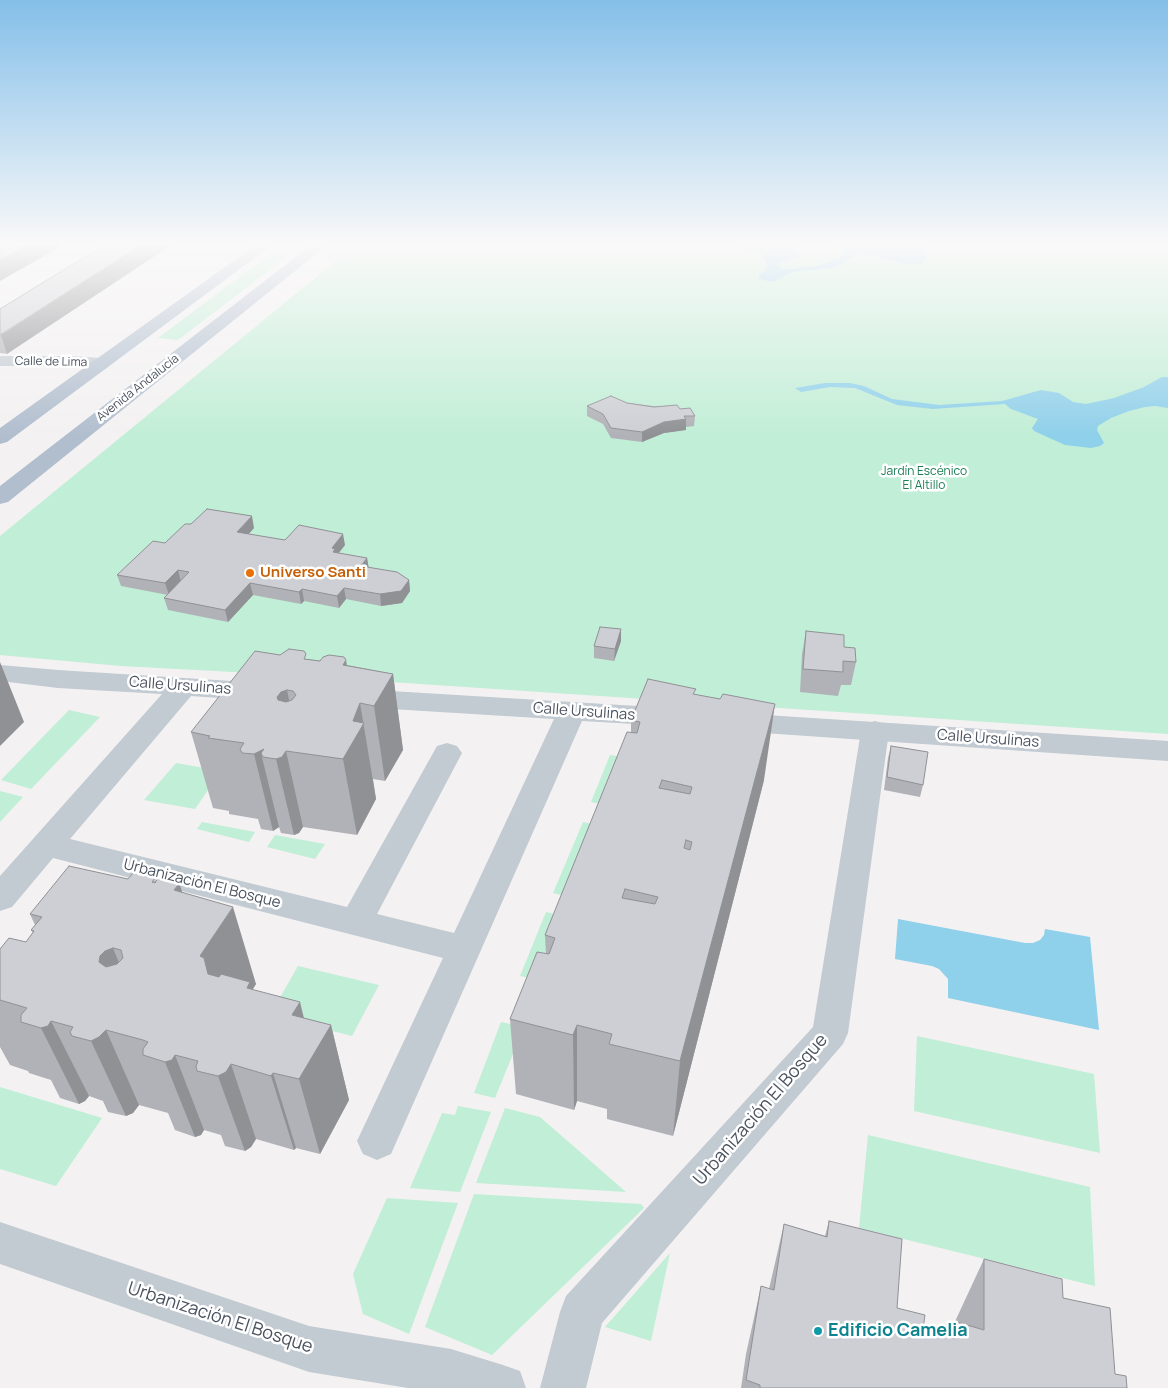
<!DOCTYPE html>
<meta charset="utf-8">
<style>
body{margin:0}
canvas{display:block;background:#f3f1f1}
</style>
<canvas width="1168" height="1388"></canvas>
<script>
const context = document.querySelector('canvas').getContext('2d');
context.lineJoin = 'round';
function fillPath(path, color) { context.fillStyle = color; context.fill(path, 'evenodd'); }
const poly = rows => new Path2D(rows.map(r => 'M' + r).join(''));
function stroke(path, color, width, dash) { context.strokeStyle = color; context.lineWidth = width; context.lineCap = dash ? 'butt' : 'round'; context.setLineDash(dash || []); context.stroke(path); }
function drawText(font, color, halo, rows, align = 'center') {
  context.font = font + ' Manrope,sans-serif'; context.lineWidth = 5; context.setLineDash([]); context.textBaseline = 'middle'; context.strokeStyle = halo; context.fillStyle = color; for (const [text, x, y, turn = 0] of rows) {
    context.save(); context.translate(x, y); context.rotate((+turn || 0) * Math.PI / 180); context.textAlign = isNaN(turn) ? turn : align; if (halo) context.strokeText(text, 0, 0); context.fillText(text, 0, 0); context.restore();
  }
}
fillPath(poly([
 [286,242,306,242,178,340,158,338],
 [359,242,1168,242,1168,734,271,674,121,666,0,655,0,536],
 [69,710,100,717,31,789,1,780],
 [610,755,629,758,609,806,591,802],
 [176,763,221,771,195,809,144,800],
 [0,791,23,797,0,822],
 [202,822,255,832,249,842,197,829],
 [583,822,601,826,573,898,553,893],
 [275,835,325,844,315,859,267,847],
 [546,912,566,917,541,980,520,976],
 [298,966,379,985,352,1036,270,1015],
 [501,1022,524,1027,495,1098,474,1093],
 [917,1036,1094,1074,1100,1153,914,1111],
 [0,1087,102,1118,56,1186,0,1169],
 [458,1106,491,1112,460,1192,410,1188,442,1113,455,1115],
 [505,1108,540,1117,626,1192,476,1183],
 [868,1135,1090,1187,1095,1286,859,1228],
 [474,1194,641,1204,644,1208,492,1355,425,1327],
 [387,1198,458,1203,409,1334,363,1314,353,1274],
 [670,1253,651,1341,605,1327]
]), '#c1eed6');
fillPath(poly([
 [745,242,793,242,793,249,800,256,778,263,778,266,783,269,790,269,818,266,841,258,844,254,836,242,930,242,921,249,927,258,922,263,905,264,875,255,857,254,842,264,831,268,793,272,773,282,759,279,759,275,766,270,767,266,763,255,760,252,737,246],
 [1162,377,1168,377,1168,408,1155,406,1145,407,1129,411,1111,418,1098,426,1097,430,1104,443,1100,446,1091,448,1065,445,1034,431,1032,428,1038,419,1011,409,1005,404,933,409,897,405,855,388,830,387,801,392,795,388,825,383,850,383,864,386,892,399,939,405,1002,401,1041,390,1059,393,1073,402,1086,404,1114,398,1144,387],
 [898,919,1025,943,1033,943,1040,940,1044,935,1045,929,1090,937,1099,1030,948,998,948,979,939,969,932,966,895,959]
]), '#8fd0ea');
fillPath(poly([
 [875,721,885,724,889,731,848,1033,843,1044,602,1323,586,1388,540,1388,560,1312,566,1296,813,1027,861,731,865,724,875,721],
 [0,1222,309,1326,451,1349,503,1365,520,1371,526,1388,408,1388,309,1372,0,1264,0,1222]
]), '#c2cad2');
fillPath(poly([
 [0,356,72,356,101,358,107,360,110,364,107,368,101,370,72,366,0,366,0,356],
 [0,665,58,670,263,683,273,686,277,692,273,698,263,701,191,696,70,839,347,907,437,746,447,743,457,746,462,753,377,914,454,933,554,719,358,707,348,704,344,698,348,692,358,689,670,708,680,710,684,717,680,724,670,726,582,721,391,1154,377,1160,363,1154,357,1141,443,958,53,858,12,907,0,911,0,876,162,694,58,688,0,681,0,665],
 [735,713,1168,741,1168,761,735,731,725,729,721,722,725,715,735,713]
]), '#c2cad2');
fillPath(poly([
 [260,242,276,242,7,442,0,444,0,428,260,242],
 [315,242,331,242,8,502,0,504,0,486,315,242]
]), '#b1bece');
fillPath(poly([
 [0,309,7,354,0,353],
 [627,403,680,409,695,416,694,426,686,427,686,430,664,433,642,442,611,438,603,424,587,416,587,406],
 [254,528,248,534,285,540,345,545,339,553,367,558,368,567,409,580,410,591,402,603,381,606,346,599,339,608,304,601,301,604,253,595,228,622,168,610,164,598,168,595,121,586,117,575],
 [806,631,844,647,856,662,851,685,841,685,838,696,800,692,802,654],
 [621,641,614,661,594,658,594,646],
 [307,659,347,665,393,674,403,750,385,781,373,779,376,799,357,835,303,827,299,833,294,835,281,833,279,827,273,831,261,829,258,819,229,814,229,811,213,808,191,732],
 [695,694,764,780,673,1136,607,1119,607,1109,577,1101,574,1110,516,1094,510,1019,546,954,545,935,631,732,631,720],
 [891,746,923,785,920,797,884,790,888,758],
 [128,879,156,881,182,892,256,984,252,990,304,1018,331,1025,349,1100,320,1154,296,1148,294,1150,256,1139,251,1147,245,1151,225,1146,221,1135,204,1130,201,1135,195,1137,175,1130,168,1113,139,1105,133,1113,126,1116,108,1112,103,1101,89,1096,85,1101,79,1104,60,1098,51,1080,29,1073,28,1071,10,1065,0,1047,0,949,26,942,33,933,31,930,35,925,30,914],
 [829,1221,897,1308,923,1329,950,1337,952,1332,952,1328,984,1259,1063,1298,1115,1374,1127,1388,741,1388,746,1354,761,1286,769,1289,784,1224,825,1236]
]), '#b1b2b7');
fillPath(poly([
 [33,242,69,242,0,281,0,260],
 [146,242,176,242,7,354,1,335],
 [686,419,686,430,664,433,642,442,642,432,664,422],
 [252,516,254,528,240,544,237,532],
 [343,534,345,545,336,556,332,548],
 [367,558,369,569,361,566],
 [178,570,181,582,169,595,165,583],
 [409,580,410,591,402,603,381,606,380,594],
 [250,583,253,595,228,622,225,610],
 [344,588,346,599,339,608,337,596],
 [302,589,304,601,301,604,299,592],
 [621,629,621,641,614,661,615,649],
 [346,660,355,715,360,703,376,799,357,835,343,759,343,665],
 [0,662,24,722,0,746],
 [393,674,403,750,385,781,374,706],
 [287,690,300,753,277,697,281,692],
 [775,704,764,780,673,1136,680,1061],
 [264,749,261,753,279,827,273,831,254,754],
 [286,751,303,827,299,833,294,835,276,759],
 [178,879,202,953,233,907,256,984,226,1033,174,890],
 [113,948,144,1024,99,962,100,956,105,951],
 [300,1002,313,1055,331,1025,349,1100,320,1154,299,1079,292,1015],
 [51,1021,89,1096,85,1101,79,1104,41,1028],
 [577,1025,577,1101,574,1110,573,1035],
 [106,1030,139,1105,133,1113,126,1116,91,1041],
 [175,1055,204,1130,201,1135,195,1137,165,1062],
 [231,1064,256,1139,251,1147,245,1151,218,1076],
 [273,1073,296,1148,294,1150,271,1076]
]), '#909195');
const building = poly([
 [0,242,33,242,0,260,0,242],
 [109,242,146,242,0,335,0,309,109,242],
 [611,396,627,403,654,407,677,405,680,409,690,408,695,416,684,416,686,419,664,422,642,432,611,428,603,414,587,406,611,396],
 [207,509,252,516,237,532,285,540,299,525,343,534,332,548,335,549,333,552,367,558,361,566,397,572,409,580,401,591,380,594,344,588,337,596,302,589,299,592,250,583,225,610,164,598,189,572,178,570,165,583,117,575,153,541,165,543,185,524,191,524,207,509],
 [600,627,621,629,615,649,594,646,600,627],
 [806,631,844,635,844,647,855,648,856,662,843,661,843,672,803,669,806,631],
 [289,649,304,651,306,654,304,659,320,661,323,657,329,655,344,657,346,660,343,665,393,674,374,706,360,703,353,721,364,723,343,759,286,751,282,757,276,759,263,757,261,753,264,749,254,754,242,753,240,749,244,743,208,738,210,736,191,732,255,651,280,655,289,649],
 [287,690,293,691,296,695,292,700,286,702,278,700,277,697,281,692,287,690],
 [648,679,696,689,693,694,720,699,723,694,775,704,680,1061,609,1044,612,1034,577,1025,573,1035,510,1019,537,952,549,954,555,938,545,935,627,732,637,733,640,722,631,720,648,679],
 [662,780,692,787,690,794,659,788,662,780],
 [686,840,692,842,690,850,684,848,686,840],
 [625,889,658,897,655,904,622,898,625,889],
 [891,746,928,752,923,785,887,777,891,746],
 [69,866,128,879,133,873,140,871,153,873,155,878,152,882,155,883,158,878,165,876,178,879,179,884,174,890,233,907,200,956,204,958,208,974,219,977,221,974,250,982,247,988,300,1002,292,1015,331,1025,299,1079,273,1073,271,1076,231,1064,226,1072,218,1076,197,1071,196,1066,198,1061,175,1055,172,1060,165,1062,143,1055,143,1049,148,1042,143,1040,106,1030,99,1037,91,1041,72,1036,70,1032,73,1027,51,1021,48,1026,41,1028,21,1022,21,1015,27,1008,0,1000,0,949,9,938,26,942,34,931,31,930,42,917,30,914,69,866],
 [113,948,121,950,123,958,117,964,106,967,99,962,100,956,105,951,113,948],
 [829,1221,902,1239,897,1308,925,1315,923,1329,955,1339,957,1322,984,1330,984,1259,1062,1279,1063,1298,1110,1308,1115,1374,1126,1376,1127,1388,760,1388,760,1385,746,1380,761,1286,774,1290,784,1224,827,1237,829,1221]
]);
fillPath(building, '#cecfd5');
stroke(building, '#909195', 1);
const sky = context.createLinearGradient(0, 0, 0, 436);
sky.addColorStop(0, '#84bfe9');
sky.addColorStop(0.56, '#faf9f9');
sky.addColorStop(1, '#faf9f900');
context.fillStyle = sky;
context.fillRect(0, 0, 1168, 436);
for (const [x, y, r, color] of [
 [250,573,5,"#e8710a"],
 [818,1331,5,"#0f9aa8"]
]) { const dot = new Path2D(); dot.arc(x, y, r, 0, 2 * Math.PI); context.fillStyle = color; context.fill(dot); stroke(dot, '#fff', 2); }
drawText('12px', '#49525e', '#fff', [
 ["Calle de Lima",51,362,1],
 ["Avenida Andalucía",138,388,-38]
]);
drawText('12px', '#1a7e54', '#fff', [
 ["Jardín Escénico",924,472],
 ["El Altillo",924,486]
]);
drawText('bold 15px', '#c56008', '#fff', [
 ["Universo Santi",260,573]
], 'left');
drawText('15px', '#49525e', '#fff', [
 ["Calle Ursulinas",180,686,4],
 ["Calle Ursulinas",584,712,4],
 ["Calle Ursulinas",988,739,4],
 ["Urbanización El Bosque",202,884,14]
]);
drawText('18px', '#49525e', '#fff', [
 ["Urbanización El Bosque",761,1110,-49],
 ["Urbanización El Bosque",220,1318,18]
]);
drawText('bold 18px', '#0d838f', '#fff', [
 ["Edificio Camelia",828,1331]
], 'left');
</script>
